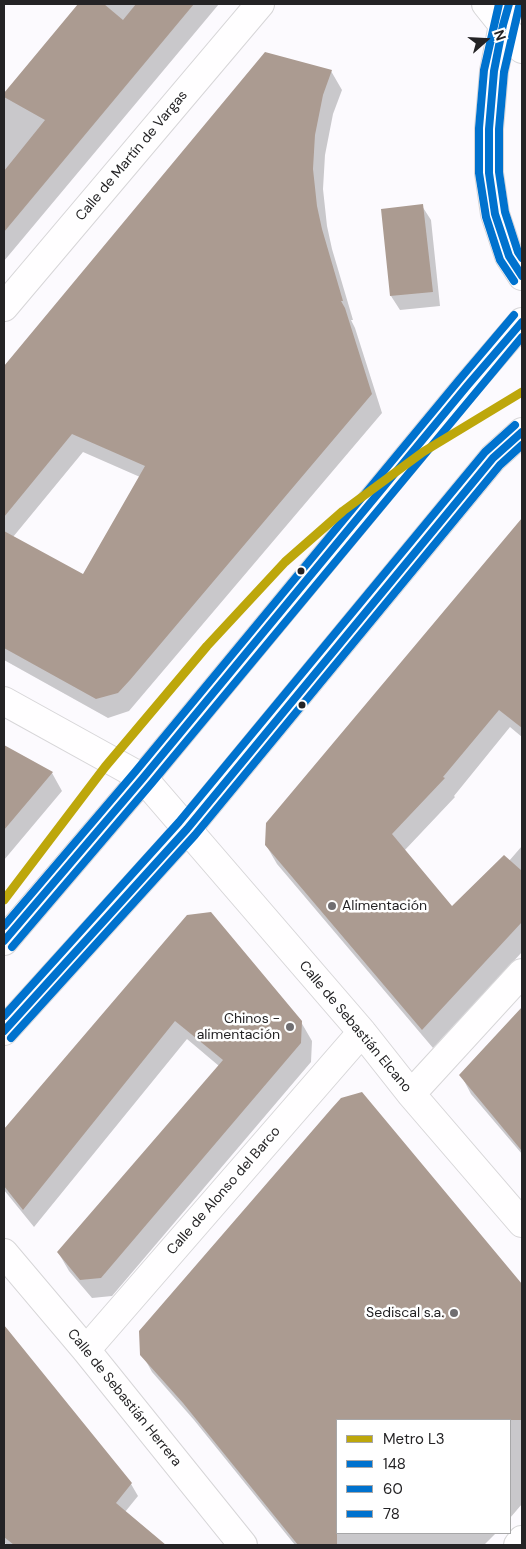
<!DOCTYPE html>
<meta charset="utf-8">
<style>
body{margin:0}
#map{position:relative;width:526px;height:1549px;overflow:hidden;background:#fcfafe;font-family:"DM Sans",sans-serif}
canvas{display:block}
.frame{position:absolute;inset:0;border:5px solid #242325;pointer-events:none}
.legend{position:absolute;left:336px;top:1419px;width:175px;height:115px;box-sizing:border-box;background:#fff;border:1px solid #a7a7a8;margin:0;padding:6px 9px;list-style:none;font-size:15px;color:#242325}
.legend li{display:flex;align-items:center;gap:10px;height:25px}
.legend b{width:25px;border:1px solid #a7a7a8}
.north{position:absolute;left:461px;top:15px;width:50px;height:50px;-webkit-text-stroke:4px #fff;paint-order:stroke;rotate:71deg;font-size:14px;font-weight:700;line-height:20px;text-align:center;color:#242325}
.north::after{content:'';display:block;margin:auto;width:18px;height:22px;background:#242325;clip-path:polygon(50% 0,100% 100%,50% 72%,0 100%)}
</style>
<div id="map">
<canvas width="526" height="1549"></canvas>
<div class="frame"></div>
<ul class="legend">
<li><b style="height:6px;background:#bda70b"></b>Metro L3</li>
<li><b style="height:6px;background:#0072ce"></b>148</li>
<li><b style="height:6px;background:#0072ce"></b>60</li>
<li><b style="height:6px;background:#0072ce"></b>78</li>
</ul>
<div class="north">N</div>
</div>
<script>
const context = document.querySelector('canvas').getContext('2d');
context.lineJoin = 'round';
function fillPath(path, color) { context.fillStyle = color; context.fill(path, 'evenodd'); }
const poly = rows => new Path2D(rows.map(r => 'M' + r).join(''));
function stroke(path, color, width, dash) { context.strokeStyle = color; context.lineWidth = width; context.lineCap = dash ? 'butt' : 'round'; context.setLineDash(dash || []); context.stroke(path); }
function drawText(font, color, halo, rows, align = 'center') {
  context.font = font + ' "DM Sans",sans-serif'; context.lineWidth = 5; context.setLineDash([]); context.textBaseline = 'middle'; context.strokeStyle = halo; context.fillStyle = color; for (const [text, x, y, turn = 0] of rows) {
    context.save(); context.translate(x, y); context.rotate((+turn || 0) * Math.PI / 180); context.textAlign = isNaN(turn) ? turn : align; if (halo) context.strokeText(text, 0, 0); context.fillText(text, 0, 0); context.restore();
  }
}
fillPath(poly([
 [79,4,219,4,4,261,4,95],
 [266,53,331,71,342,90,333,114,325,155,323,189,327,226,332,249,353,320,351,320,355,328,382,413,129,711,108,718,4,660,4,367],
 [83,452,140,477,83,576,13,537],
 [422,206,431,220,440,306,400,310,391,296,382,210],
 [522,519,522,737,510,727,454,796,455,797,404,851,452,908,509,861,522,846,522,952,433,1048,277,864,266,845,267,823],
 [4,747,52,773,62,791,4,860],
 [188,916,301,1022,312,1041,311,1062,112,1296,92,1298,69,1271,58,1252,219,1066,187,1039,34,1227,4,1190,4,1131],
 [522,1009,522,1154,471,1094,461,1075],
 [362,1094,522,1286,522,1504,510,1518,510,1420,337,1420,337,1533,496,1533,484,1545,295,1545,194,1420,152,1372,142,1354],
 [4,1327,131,1484,138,1496,125,1512,165,1545,7,1545,4,1542]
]), '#0003');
fillPath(poly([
 [78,4,104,4,123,20,136,4,194,4,4,232,4,171,45,120,4,97,4,93],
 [265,52,332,70,323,95,315,135,313,169,317,206,322,229,343,301,341,301,345,308,372,394,130,680,118,693,96,699,4,648,4,531,83,574,145,466,72,434,4,517,4,366],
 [423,204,433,292,390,296,381,209],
 [522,518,522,728,499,710,443,777,445,778,392,834,452,906,504,855,522,871,522,922,422,1030,265,845,266,823],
 [4,745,53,772,4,830],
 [211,912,302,1021,301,1043,101,1278,80,1280,57,1252,223,1060,175,1021,23,1210,4,1186,4,1129,187,915],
 [522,1007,522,1151,459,1075],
 [362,1092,522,1284,522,1420,337,1420,337,1545,298,1545,183,1403,140,1355,139,1331,332,1108,341,1098],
 [4,1325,132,1483,116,1503,166,1545,14,1545,4,1537]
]), '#ab9b91');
const minor = poly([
 [4,307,260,4],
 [4,701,143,778,362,1032,411,1094,522,1223],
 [411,1094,522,973],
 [4,1253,86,1350,243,1545],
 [86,1350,362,1032],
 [518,1545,522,1540]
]);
const major = poly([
 [486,4,522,49],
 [509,4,503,25,494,71,489,129,489,173,495,214,509,256,522,276],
 [4,941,143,778,467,386,522,322],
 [4,1031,187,829,493,458,522,432]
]);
stroke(minor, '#d7d6d8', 30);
stroke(major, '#d7d6d8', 30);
stroke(minor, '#fffeff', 28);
stroke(major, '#fffeff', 28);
stroke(poly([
 [509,4,503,25,494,71,489,129,489,173,495,214,509,256,522,276],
 [4,941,143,778,467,386,522,322],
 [4,1031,187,829,493,458,522,432]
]), '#0072ce', 8);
stroke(poly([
 [499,4,484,70,479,128,479,173,486,217,500,260,514,281],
 [12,947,151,784,522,337],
 [11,1038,195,835,500,465,522,445]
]), '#0072ce', 8);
stroke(poly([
 [519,7,504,72,499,129,499,172,505,212,518,252,522,258],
 [4,926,135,772,459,380,514,315],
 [4,1016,179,822,485,452,515,425]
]), '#0072ce', 8);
stroke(poly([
 [4,900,105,767,207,646,285,562,343,511,423,452,522,392]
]), '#bda70b', 9);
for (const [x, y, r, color] of [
 [301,571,4.5,"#242325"],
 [302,705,4.5,"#242325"],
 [332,906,5,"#706e71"],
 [290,1027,5,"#706e71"],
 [454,1313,5,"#706e71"]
]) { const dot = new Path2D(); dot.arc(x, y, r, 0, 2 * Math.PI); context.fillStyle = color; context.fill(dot); stroke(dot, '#fff', 2); }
drawText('14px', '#242325', '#fff', [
 ["Calle de Martín de Vargas",132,156,-50],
 ["Calle de Sebastián Elcano",355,1027,50],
 ["Calle de Alonso del Barco",224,1191,-49],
 ["Calle de Sebastián Herrera",124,1398,51]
]);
drawText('14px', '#242325', '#fff', [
 ["Alimentación",342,906,"left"],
 ["Chinos -",280,1019],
 ["alimentación",280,1035],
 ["Sediscal s.a.",444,1313]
], 'right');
</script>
